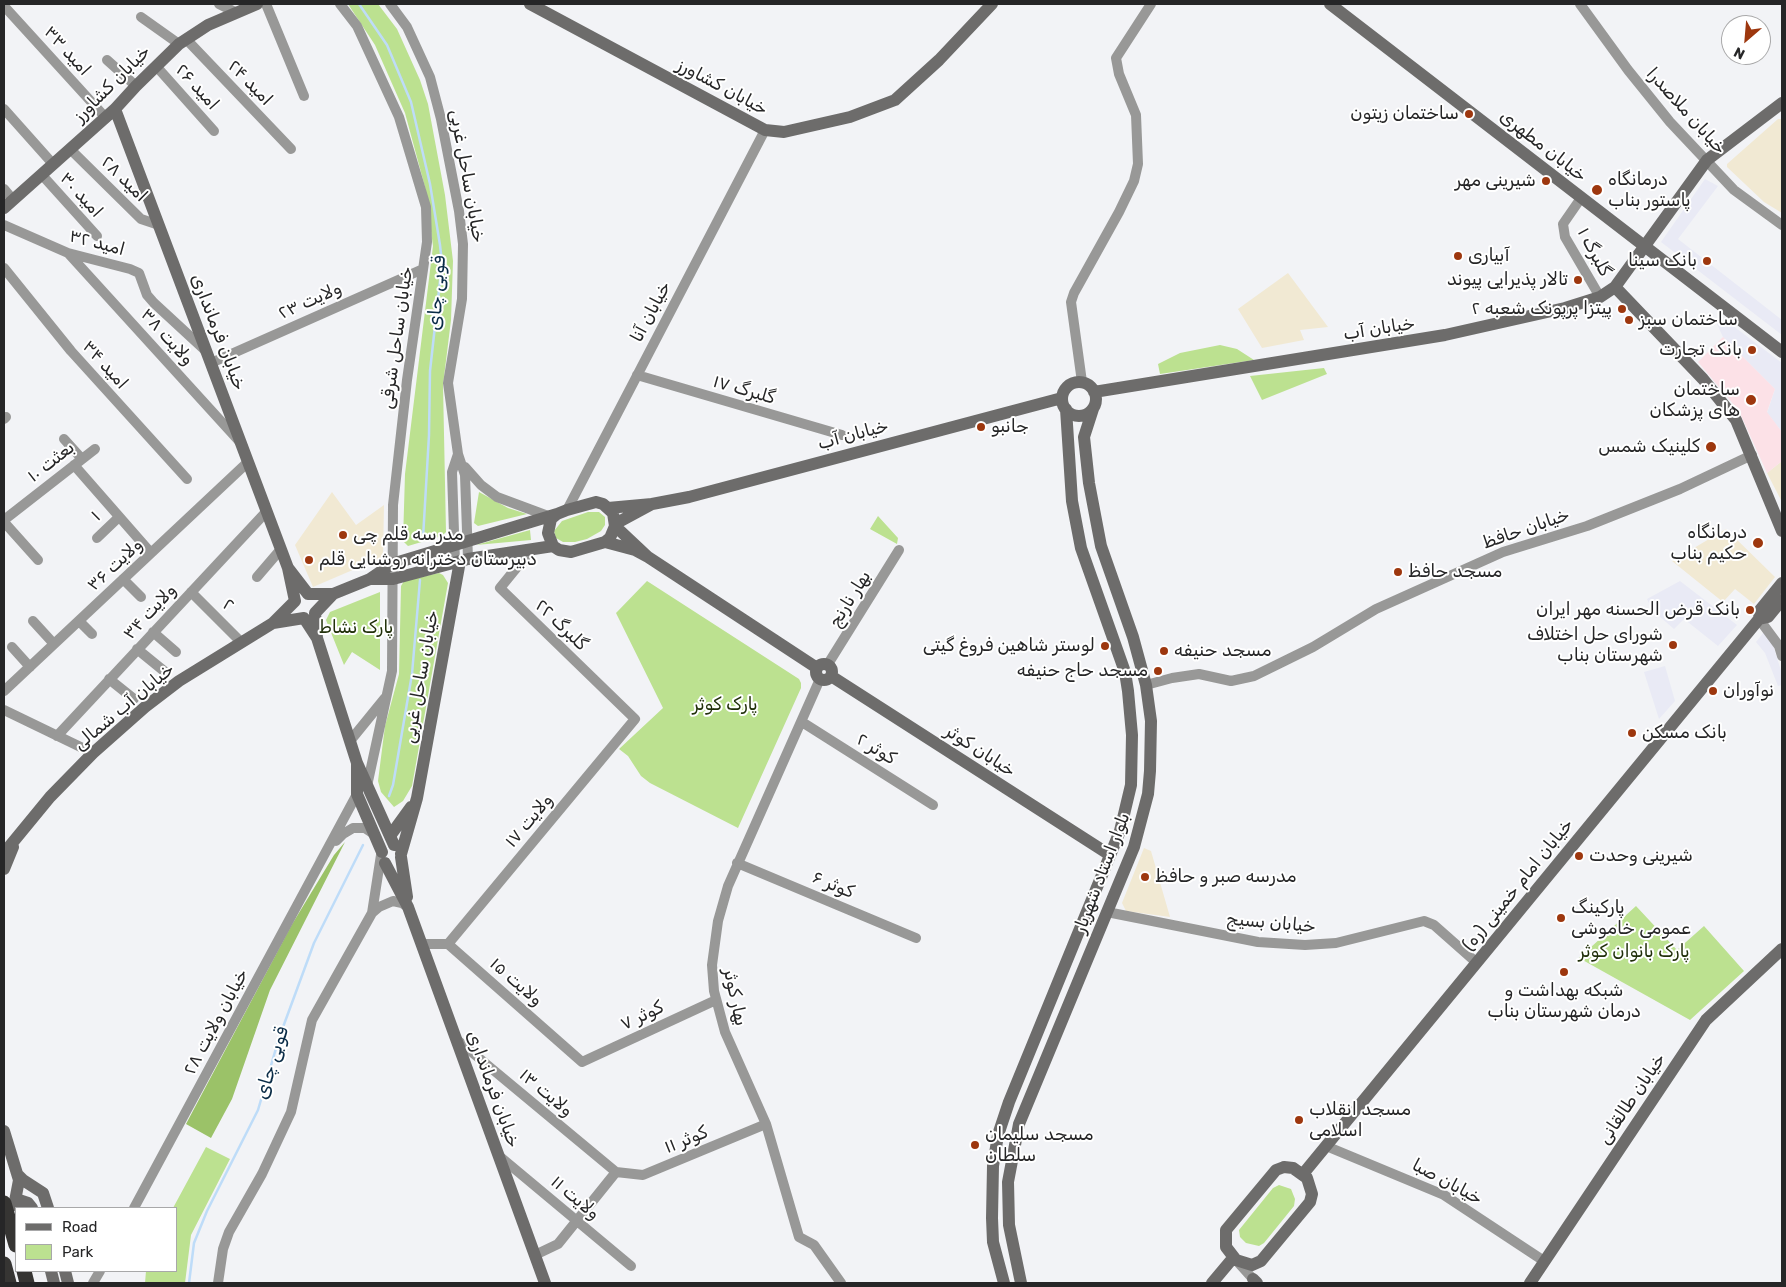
<!DOCTYPE html>
<meta charset="utf-8">
<style>
body{margin:0}
#map{position:relative;width:1786px;height:1287px;overflow:hidden;background:#f2f3f6;font-family:Rubik,sans-serif}
canvas{display:block}
.frame{position:absolute;inset:0;border:5px solid #262627;pointer-events:none}
.legend{position:absolute;left:15px;top:1207px;width:162px;height:65px;box-sizing:border-box;background:#fff;border:1px solid #a8a8a9;margin:0;padding:6px 9px;list-style:none;font-size:15px;color:#262627}
.legend li{display:flex;align-items:center;gap:10px;height:25px}
.legend b{width:25px;border:1px solid #a8a8a9}
.north{position:absolute;left:1721px;top:15px;width:50px;height:50px;box-sizing:border-box;background:#fff;border:1px solid #a8a8a9;border-radius:50%;rotate:207deg;font-size:14px;font-weight:700;line-height:20px;text-align:center;color:#262627}
.north::after{content:'';display:block;margin:auto;width:18px;height:22px;background:#9d370e;clip-path:polygon(50% 0,100% 100%,50% 72%,0 100%)}
</style>
<div id="map">
<canvas width="1786" height="1287"></canvas>
<div class="frame"></div>
<ul class="legend">
<li><b style="height:6px;background:#6d6c6b"></b>Road</li>
<li><b style="height:14px;background:#bce190"></b>Park</li>
</ul>
<div class="north">N</div>
</div>
<script>
const context = document.querySelector('canvas').getContext('2d');
context.lineJoin = 'round';
function fillPath(path, color) { context.fillStyle = color; context.fill(path, 'evenodd'); }
const poly = rows => new Path2D(rows.map(r => 'M' + r).join(''));
function stroke(path, color, width, dash) { context.strokeStyle = color; context.lineWidth = width; context.lineCap = dash ? 'butt' : 'round'; context.setLineDash(dash || []); context.stroke(path); }
function drawText(font, color, halo, rows, align = 'center') {
  context.font = font + ' Rubik,"Noto Sans Arabic",sans-serif'; context.lineWidth = 4; context.setLineDash([]); context.textBaseline = 'middle'; context.strokeStyle = halo; context.fillStyle = color; for (const [text, x, y, turn = 0] of rows) {
    context.save(); context.translate(x, y); context.rotate((+turn || 0) * Math.PI / 180); context.textAlign = isNaN(turn) ? turn : align; if (halo) context.strokeText(text, 0, 0); context.fillText(text, 0, 0); context.restore();
  }
}
fillPath(poly([
 [1705,179,1718,186,1678,239,1782,320,1782,335,1661,242],
 [1720,316,1782,363,1782,432,1767,413,1775,389,1723,337,1716,322],
 [1680,581,1737,625,1718,646,1684,619,1674,629,1659,616,1656,618,1647,599],
 [1764,632,1773,645,1782,674,1782,685,1778,686,1765,653,1756,642],
 [1665,666,1675,701,1659,719,1644,672]
]), '#e9eaf5');
fillPath(poly([
 [1778,119,1782,119,1782,213,1764,202,1727,167,1727,164],
 [1288,273,1328,327,1300,330,1304,340,1262,348,1238,309],
 [1782,461,1782,502,1767,473],
 [332,492,356,525,384,505,383,557,313,587,295,545],
 [1726,529,1775,577,1754,604,1735,589,1723,602,1672,561],
 [1144,848,1151,851,1170,917,1126,911,1122,903]
]), '#f1e9d3');
fillPath(poly([
 [1723,337,1775,389,1767,412,1782,432,1782,461,1767,473,1739,411,1698,362]
]), '#fce1e7');
fillPath(poly([
 [348,4,378,4,397,29,420,80,428,104,445,195,453,261,451,320,443,385,446,532,442,536,408,546,403,541,405,474,433,246,425,187,405,113,375,45],
 [1220,345,1237,349,1254,360,1160,374,1158,364,1180,353],
 [1324,368,1327,374,1262,400,1250,376],
 [479,492,508,508,527,514,478,526,474,523],
 [588,512,599,512,605,517,605,525,601,531,587,539,575,542,563,542,556,538,554,531,562,521],
 [878,516,898,538,897,544,870,529],
 [530,530,531,540,476,545],
 [439,573,443,575,448,583,412,786,403,801,394,807,381,792,378,781,385,726,399,674,401,586,404,581],
 [647,581,799,679,801,683,801,688,738,828,650,783,641,776,628,756,619,749,663,708,616,613],
 [380,592,380,670,352,652,344,665,326,620,330,612],
 [1636,906,1677,950,1704,926,1744,971,1690,1020,1579,958],
 [206,1147,230,1159,191,1235,185,1283,145,1283,146,1271,176,1271,176,1208,173,1208],
 [1279,1185,1291,1189,1295,1199,1294,1206,1264,1243,1259,1246,1246,1243,1240,1237,1239,1230,1273,1188]
]), '#bce190');
fillPath(poly([
 [345,842,270,990,232,1099,211,1138,186,1124,291,926,334,855]
]), '#9bc268');
stroke(poly([
 [359,4,387,45,411,102,430,184,440,245,442,263,430,371,429,435,423,538],
 [389,796,393,785,412,674,420,580],
 [189,1283,194,1243,207,1211,258,1110,279,1038,314,943,363,845]
]), '#bedcf8', 2.5);
stroke(poly([
 [219,4,235,12],
 [266,4,304,96],
 [340,4,357,26,399,117,426,207,427,242,407,380,393,505,392,671,367,786],
 [390,4,407,27,430,77,441,119,459,211,463,244,462,299,448,383,458,454,465,475,468,559],
 [1580,4,1628,70,1670,122,1734,190,1782,225],
 [4,6,106,118],
 [141,17,179,44],
 [186,39,291,149],
 [107,60,136,86],
 [156,66,214,131],
 [4,109,53,164],
 [70,149,141,219,159,225],
 [42,175,97,236],
 [4,189,13,200],
 [1581,198,1563,224,1565,237,1600,297],
 [4,225,68,253,130,269,139,273,147,295,154,303,206,351],
 [68,253,239,441],
 [4,268,71,351,187,479],
 [211,363,423,269],
 [637,375,842,435],
 [1082,382,1071,302,1074,293,1119,212,1134,181,1138,164,1136,115,1119,74,1116,58,1151,4],
 [4,419,6,417],
 [64,439,82,459],
 [74,465,151,553],
 [465,467,481,485,497,497,548,516],
 [567,510,765,130],
 [4,520,95,449],
 [4,522,38,560],
 [97,538,119,517],
 [455,562,452,472,458,454],
 [257,577,281,549],
 [123,579,141,597],
 [191,592,241,642],
 [1759,619,1779,646,1782,656],
 [33,621,54,644],
 [79,621,92,634],
 [153,632,176,652],
 [12,647,30,667],
 [137,649,164,671],
 [828,664,899,550],
 [109,679,134,699],
 [820,679,728,886,718,921,712,965,714,991,725,1032,766,1124,799,1237,814,1245,841,1283],
 [1146,685,1172,678,1199,674,1231,681,1254,676,1313,647,1376,609,1503,552,1587,526,1680,489,1752,455],
 [4,691,248,462],
 [4,710,93,753],
 [802,722,933,805],
 [57,736,267,511],
 [350,741,385,698],
 [336,841,343,834,353,828,365,828,374,834],
 [737,863,916,938],
 [1107,912,1258,942,1305,945,1336,943,1424,921,1434,925,1477,963],
 [372,913,379,907,393,901,402,903,408,907],
 [421,944,448,944,582,1062,716,1000],
 [448,944,635,719,500,588,531,550],
 [456,1039,616,1172,643,1175,766,1124],
 [1326,1146,1444,1195,1544,1261],
 [498,1155,631,1266],
 [134,1208,357,794],
 [535,1255,558,1244,616,1172],
 [1236,1260,1253,1279],
 [93,1283,100,1271],
 [218,1283,223,1249,229,1232,262,1174,291,1112,312,1020,372,913,381,855]
]), '#989897', 10);
stroke(poly([
 [530,4,765,130,784,132,850,117,895,100,939,60,992,4],
 [1330,4,1782,352],
 [115,109,288,568],
 [4,208,115,109,136,86,179,44,208,25,257,4],
 [1615,287,1703,379,1736,420,1782,531],
 '1062 399a17 17 0 1 1 34 0a17 17 0 1 1-34 0Z',
 [1094,392,1445,335,1565,308,1600,297,1615,287,1707,160,1782,103],
 [596,502,603,504,613,513,615,526,610,538,605,542,571,552,559,550,553,546,548,533,551,519,557,514,567,510,596,502],
 [652,504,689,497,1062,398],
 [608,508,652,504,615,524],
 [605,542,635,550,648,557,615,526],
 [553,546,468,559,393,579,370,579,392,564,557,514],
 [648,557,817,668],
 [288,568,308,594,333,594,315,613,317,638,304,618,273,623,295,601,288,568],
 [333,594,370,579],
 [1759,619,1760,610,1782,583],
 [317,638,357,763],
 '816 672a8 8 0 1 1 16 0a8 8 0 1 1-16 0Z',
 [831,676,1110,855],
 [390,836,411,807],
 [382,852,357,794,357,763,394,845],
 [4,853,50,797,93,753,145,707,179,681,273,623],
 [401,854,417,798,460,561],
 [401,857,407,897],
 [385,863,408,907,545,1283],
 [4,869,13,847],
 [4,1131,19,1180,15,1201],
 [1284,1167,1293,1168,1307,1178,1312,1194,1310,1202,1261,1261,1252,1265,1236,1260,1226,1247,1226,1230,1276,1170,1284,1167],
 [1303,1174,1759,619,1768,617,1782,600],
 [18,1175,23,1180,43,1193,48,1208],
 [10,1207,19,1200,28,1203,32,1208],
 [51,1271,54,1283],
 [65,1271,68,1283],
 [1253,1279,1257,1283],
 [1004,1283,993,1242,992,1218,993,1166,998,1135,1009,1102,1120,831,1131,785,1132,735,1128,691,1125,672,1081,548,1072,501,1066,409],
 [1021,1283,1009,1225,1008,1182,1019,1124,1134,847,1148,794,1150,771,1151,721,1146,685,1133,637,1101,546,1089,483,1084,437,1093,409],
 [1212,1283,1233,1258],
 [1530,1283,1706,1020,1782,949]
]), '#6d6c6b', 12);
stroke(poly([
 [4,1203,16,1245],
 [4,1264,9,1283],
 [24,1271,27,1283]
]), '#363533', 15);
for (const [x, y, r, color] of [
 [1469,114,5,"#9d370e"],
 [1546,181,5,"#9d370e"],
 [1597,190,6,"#9d370e"],
 [1458,256,5,"#9d370e"],
 [1707,261,5,"#9d370e"],
 [1578,280,5,"#9d370e"],
 [1622,309,5,"#9d370e"],
 [1629,320,5,"#9d370e"],
 [1752,350,5,"#9d370e"],
 [1751,400,6,"#9d370e"],
 [981,427,5,"#9d370e"],
 [1711,447,6,"#9d370e"],
 [343,535,5,"#9d370e"],
 [1758,543,6,"#9d370e"],
 [309,560,5,"#9d370e"],
 [1398,572,5,"#9d370e"],
 [1750,610,5,"#9d370e"],
 [1673,645,5,"#9d370e"],
 [1105,646,5,"#9d370e"],
 [1164,651,5,"#9d370e"],
 [1158,671,5,"#9d370e"],
 [1713,691,5,"#9d370e"],
 [1632,733,5,"#9d370e"],
 [1579,856,5,"#9d370e"],
 [1145,877,5,"#9d370e"],
 [1561,918,5,"#9d370e"],
 [1564,972,5,"#9d370e"],
 [1299,1120,5,"#9d370e"],
 [975,1145,5,"#9d370e"]
]) { const dot = new Path2D(); dot.arc(x, y, r, 0, 2 * Math.PI); context.fillStyle = color; context.fill(dot); stroke(dot, '#fff', 2); }
drawText('18px', '#262627', '#fff', [
 ["امید ۳۳",67,51,48],
 ["امید ۲۴",250,83,46],
 ["خیابان کشاورز",112,84,-45],
 ["امید ۲۶",197,87,48],
 ["خیابان کشاورز",722,87,28],
 ["خیابان ملاصدرا",1686,111,48],
 ["خیابان مطهری",1543,146,38],
 ["خیابان ساحل غربی",467,176,80],
 ["امید ۲۸",124,179,45],
 ["امید ۳۰",81,195,48],
 ["امید ۳۲",97,243,15],
 ["گلبرگ ۱",1594,252,62],
 ["ولایت ۲۳",310,301,-24],
 ["خیابان آنا",651,312,-62],
 ["خیابان آب",1379,329,-9],
 ["خیابان فرمانداری",218,332,69],
 ["ولایت ۳۸",167,337,48],
 ["خیابان ساحل شرقی",397,338,-82],
 ["امید ۳۴",105,365,48],
 ["گلبرگ ۱۷",744,390,16],
 ["خیابان آب",853,435,-15],
 ["بعثت ۱۰",51,462,-38],
 ["۱",96,516,-44],
 ["خیابان حافظ",1526,529,-19],
 ["ولایت ۳۶",115,565,-43],
 ["بهار نارنج",850,599,-58],
 ["۲",228,605,45],
 ["ولایت ۳۴",150,612,-47],
 ["گلبرگ ۲۲",561,625,44],
 ["خیابان ساحل غربی",421,677,-80],
 ["خیابان آب شمالی",124,707,-40],
 ["کوثر ۲",876,749,32],
 ["خیابان کوثر",980,751,33],
 ["ولایت ۱۷",529,821,-50],
 ["بلوار استاد شهریار",1102,873,-69],
 ["کوثر ۶",833,885,23],
 ["خیابان امام خمینی (ره)",1518,885,-51],
 ["خیابان بسیج",1271,923,5],
 ["ولایت ۱۵",516,982,41],
 ["بهار کوثر",735,997,78],
 ["کوثر ۷",642,1016,-25],
 ["خیابان ولایت ۲۸",216,1022,-62],
 ["خیابان فرمانداری",493,1089,70],
 ["ولایت ۱۳",546,1093,40],
 ["خیابان طالقانی",1632,1099,-56],
 ["کوثر ۱۱",686,1140,-22],
 ["خیابان صبا",1447,1182,28],
 ["ولایت ۱۱",575,1198,40]
]);
drawText('18px', '#262627', '#fff', [
 ["ساختمان زیتون",1459,114,"right"],
 ["درمانگاه",1608,180],
 ["پاستور بناب",1608,201],
 ["شیرینی مهر",1536,181,"right"],
 ["آبیاری",1468,256],
 ["بانک سینا",1697,261,"right"],
 ["تالار پذیرایی پیوند",1568,280,"right"],
 ["پیتزا پرپونک شعبه ۲",1612,309,"right"],
 ["ساختمان سبز",1639,320],
 ["بانک تجارت",1742,350,"right"],
 ["ساختمان",1740,390,"right"],
 ["های پزشکان",1740,411,"right"],
 ["جانبو",991,427],
 ["کلینیک شمس",1700,447,"right"],
 ["درمانگاه",1747,533,"right"],
 ["حکیم بناب",1747,554,"right"],
 ["مدرسه قلم چی",353,535],
 ["دبیرستان دخترانه روشنایی قلم",319,560],
 ["مسجد حافظ",1408,572],
 ["بانک قرض الحسنه مهر ایران",1740,610,"right"],
 ["شورای حل اختلاف",1663,635,"right"],
 ["شهرستان بناب",1663,656,"right"],
 ["لوستر شاهین فروغ گیتی",1095,646,"right"],
 ["مسجد حنیفه",1174,651],
 ["مسجد حاج حنیفه",1148,671,"right"],
 ["نوآوران",1723,691],
 ["بانک مسکن",1642,733],
 ["شیرینی وحدت",1589,856],
 ["مدرسه صبر و حافظ",1155,877],
 ["پارکینگ",1571,908],
 ["عمومی خاموشی",1571,929],
 ["شبکه بهداشت و",1564,991,"center"],
 ["درمان شهرستان بناب",1564,1012,"center"],
 ["مسجد انقلاب",1309,1110],
 ["اسلامی",1309,1131],
 ["مسجد سلیمان",985,1135],
 ["سلطان",985,1156]
], 'left');
drawText('18px', '#21300a', '#fff', [
 ["پارک نشاط",356,628],
 ["پارک کوثر",725,705],
 ["پارک بانوان کوثر",1634,952]
]);
drawText('italic 19px', '#0a2c47', '#fff', [
 ["قوبی چای",437,293,-86],
 ["قوبی چای",272,1063,-73]
]);
</script>
